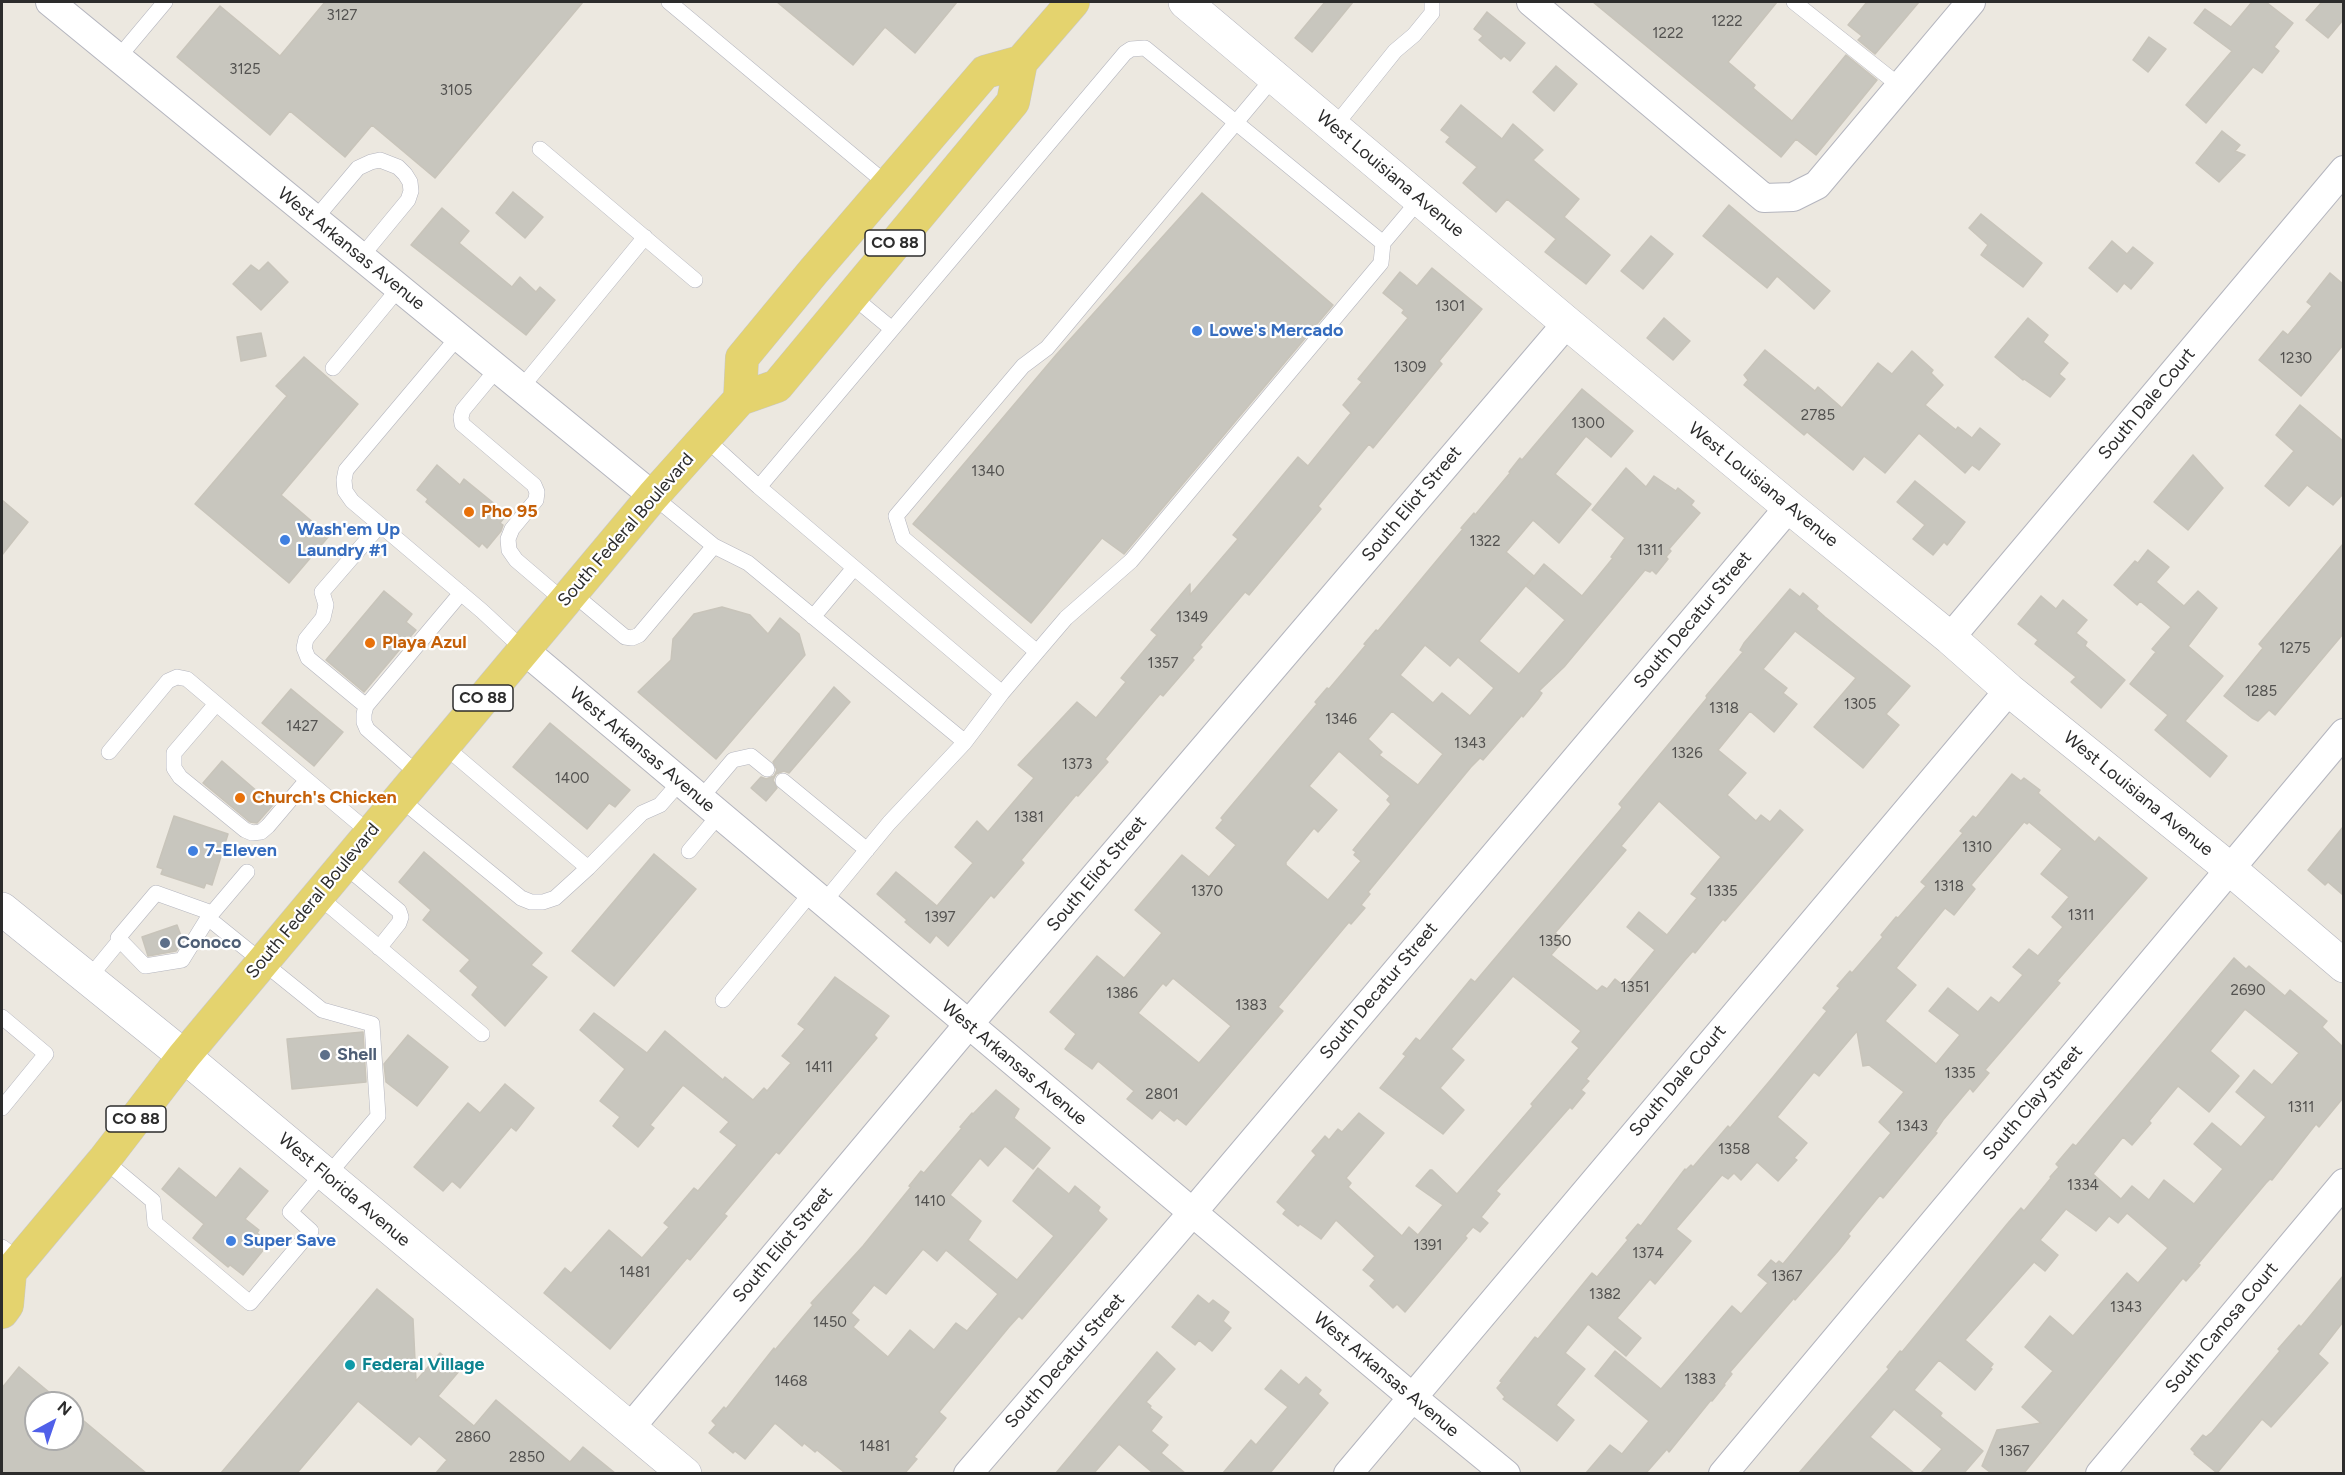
<!DOCTYPE html>
<style>
body{margin:0}
#map{position:relative;width:2345px;height:1475px;overflow:hidden;background:#ece8e0;font-family:Figtree,sans-serif}
canvas{display:block}
.frame{position:absolute;inset:0;border:3px solid #2c2c2c;pointer-events:none}
.north{position:absolute;left:24px;top:1391px;width:60px;height:60px;box-sizing:border-box;background:#fff;border:2px solid #ababab;border-radius:50%;rotate:40deg;font-size:16px;font-weight:700;line-height:24px;text-align:center;color:#2c2c2c}
.north::after{content:'';display:block;margin:auto;width:21px;height:27px;background:#5060e9;clip-path:polygon(50% 0,100% 100%,50% 72%,0 100%)}
</style>
<div id="map">
<canvas width="2345" height="1475"></canvas>
<div class="frame"></div>
<div class="north">N</div>
</div>
<script>
const context = document.querySelector('canvas').getContext('2d');
context.lineJoin = 'round';
function fillPath(path, color) { context.fillStyle = color; context.fill(path, 'evenodd'); }
const poly = rows => new Path2D(rows.map(r => 'M' + r).join(''));
function stroke(path, color, width, dash) { context.strokeStyle = color; context.lineWidth = width; context.lineCap = dash ? 'butt' : 'round'; context.setLineDash(dash || []); context.stroke(path); }
function drawText(font, color, halo, rows, align = 'center') {
  context.font = font + ' Figtree,sans-serif'; context.lineWidth = 4.5; context.setLineDash([]); context.textBaseline = 'middle'; context.strokeStyle = halo; context.fillStyle = color; for (const [text, x, y, turn = 0] of rows) {
    context.save(); context.translate(x, y); context.rotate((+turn || 0) * Math.PI / 180); context.textAlign = isNaN(turn) ? turn : align; if (halo) context.strokeText(text, 0, 0); context.fillText(text, 0, 0); context.restore();
  }
}
const building = poly([
 [325,2,583,2,435,178,372,125,345,157,290,111,270,135,177,57,220,6,280,56,325,2],
 [777,2,957,2,915,53,885,27,853,65,777,2],
 [1325,2,1353,2,1312,52,1295,38,1325,2],
 [1593,2,1777,2,1728,62,1755,85,1753,88,1792,121,1846,55,1877,80,1816,155,1796,139,1781,157,1593,2],
 [1867,2,1919,2,1875,54,1858,40,1862,36,1848,25,1867,2],
 [2252,2,2266,2,2293,23,2274,47,2279,51,2262,73,2253,67,2206,123,2186,105,2232,51,2194,23,2205,9,2231,27,2252,2],
 [2322,2,2343,2,2343,20,2328,38,2306,20,2322,2],
 [1487,12,1525,43,1510,61,1504,56,1501,59,1487,47,1479,40,1483,36,1474,29,1487,12],
 [2149,37,2166,49,2148,72,2133,60,2149,37],
 [1556,66,1577,84,1554,111,1533,92,1556,66],
 [1461,105,1502,139,1513,124,1543,150,1533,160,1579,199,1564,217,1610,255,1586,284,1545,252,1556,239,1507,199,1496,212,1463,183,1477,167,1446,142,1450,137,1441,130,1461,105],
 [2222,131,2240,145,2235,151,2245,155,2219,182,2196,163,2222,131],
 [513,192,543,217,525,238,496,213,513,192],
 [1202,193,1333,305,1124,554,1102,538,1031,623,913,524,1056,355,1202,193],
 [1729,205,1830,291,1814,309,1777,276,1767,288,1703,236,1729,205],
 [442,208,469,231,459,243,512,287,520,277,536,292,540,287,555,300,526,335,411,245,442,208],
 [1981,214,2042,263,2023,287,1981,255,1988,245,1969,228,1981,214],
 [1651,236,1673,254,1643,289,1621,271,1651,236],
 [2112,241,2127,254,2133,247,2153,263,2131,289,2124,283,2117,292,2089,268,2112,241],
 [268,262,288,282,261,310,233,284,251,265,259,271,268,262],
 [1432,268,1482,309,1439,361,1442,364,1373,448,1369,444,1318,506,1321,509,1249,595,1245,592,1200,645,1202,647,1192,658,1194,660,1163,696,1160,694,1105,759,1108,762,1078,796,1076,795,1021,860,1024,863,994,898,991,895,948,946,936,935,930,943,905,922,907,920,877,894,896,872,937,906,973,863,955,847,977,821,988,832,1034,778,1018,765,1077,702,1096,718,1126,682,1121,678,1157,635,1151,630,1190,584,1190,595,1238,539,1233,535,1298,457,1308,466,1351,413,1343,405,1362,382,1358,379,1408,318,1402,313,1404,310,1383,293,1400,272,1417,286,1432,268],
 [2330,273,2343,284,2343,345,2301,396,2259,360,2283,331,2288,335,2312,306,2307,302,2330,273],
 [1664,318,1690,341,1673,360,1647,338,1664,318],
 [2028,318,2048,335,2043,342,2068,363,2059,374,2065,379,2050,397,2024,379,2023,380,1995,357,2028,318],
 [261,333,266,356,241,361,237,337,261,333],
 [1765,350,1815,391,1818,387,1842,408,1878,363,1892,374,1912,351,1933,370,1931,373,1943,385,1925,405,1956,430,1958,427,1972,438,1980,428,2000,444,1979,470,1972,465,1965,473,1919,433,1885,473,1864,456,1853,470,1807,432,1804,435,1744,385,1748,380,1744,375,1765,350],
 [304,357,358,404,281,495,329,536,289,583,195,504,287,396,276,386,304,357],
 [1582,389,1633,431,1611,457,1586,436,1555,474,1591,504,1559,543,1533,520,1506,552,1534,576,1479,641,1519,674,1565,620,1526,586,1544,564,1582,596,1613,558,1611,557,1625,538,1592,510,1626,468,1646,487,1654,476,1676,491,1678,488,1694,501,1691,505,1700,513,1669,549,1671,551,1666,557,1668,559,1656,574,1652,570,1650,572,1645,570,1564,667,1539,691,1542,693,1538,699,1523,717,1522,715,1483,760,1480,758,1471,767,1368,892,1370,894,1361,905,1365,908,1351,924,1349,922,1278,1007,1283,1011,1186,1125,1177,1118,1174,1121,1160,1110,1152,1119,1127,1099,1134,1091,1098,1061,1092,1069,1065,1049,1076,1034,1050,1012,1097,956,1124,978,1162,933,1135,910,1182,855,1209,877,1236,845,1216,828,1223,820,1221,818,1317,704,1315,702,1327,688,1329,689,1366,645,1364,644,1376,630,1378,631,1463,529,1461,528,1474,513,1475,515,1510,473,1509,472,1520,458,1522,460,1582,389],
 [1425,645,1450,666,1458,657,1494,688,1470,716,1442,693,1433,703,1400,675,1425,645],
 [1392,711,1443,754,1418,785,1379,755,1382,752,1368,739,1392,711],
 [1339,751,1390,796,1387,800,1391,804,1353,850,1356,852,1354,855,1361,861,1328,900,1286,865,1286,862,1314,828,1318,832,1337,810,1309,786,1339,751],
 [1173,978,1231,1026,1199,1063,1138,1013,1163,983,1166,986,1173,978],
 [2300,405,2343,441,2343,494,2333,505,2307,485,2289,506,2265,486,2294,451,2276,435,2300,405],
 [2193,455,2223,488,2188,530,2154,502,2193,455],
 [437,465,460,485,464,479,507,514,500,523,503,525,501,531,487,548,482,543,479,547,426,502,428,499,417,490,437,465],
 [1915,481,1965,522,1947,545,1944,542,1933,555,1913,539,1925,525,1897,502,1915,481],
 [2,500,28,522,2,555,2,500],
 [2343,544,2343,634,2275,715,2269,710,2258,721,2252,718,2224,696,2263,648,2259,644,2343,544],
 [2148,550,2169,567,2156,582,2184,606,2198,591,2217,608,2188,646,2223,676,2185,721,2227,756,2210,777,2155,730,2168,715,2130,684,2156,652,2152,649,2171,627,2140,601,2137,605,2114,585,2135,561,2138,563,2148,550],
 [1790,589,1800,597,1803,593,1818,606,1816,609,1825,617,1910,686,1886,714,1899,725,1863,768,1814,727,1856,678,1795,631,1763,669,1787,688,1783,693,1797,704,1774,732,1750,711,1718,750,1746,773,1727,795,1756,821,1761,815,1770,822,1780,810,1803,830,1725,921,1723,919,1695,953,1693,951,1685,960,1586,1079,1589,1081,1581,1090,1585,1093,1572,1109,1570,1107,1496,1191,1500,1194,1481,1217,1488,1223,1480,1232,1473,1227,1465,1236,1467,1238,1405,1312,1397,1304,1393,1308,1370,1286,1375,1280,1363,1270,1375,1256,1336,1220,1321,1239,1300,1224,1298,1226,1283,1214,1286,1210,1277,1202,1316,1155,1312,1151,1325,1136,1329,1140,1338,1129,1342,1132,1359,1113,1384,1133,1346,1178,1351,1183,1348,1187,1402,1236,1409,1227,1418,1235,1443,1205,1416,1186,1430,1170,1432,1170,1457,1194,1533,1106,1531,1104,1579,1048,1572,1042,1581,1031,1513,976,1451,1049,1464,1060,1440,1088,1464,1110,1443,1134,1380,1088,1406,1056,1403,1054,1416,1038,1420,1041,1471,979,1475,982,1621,809,1622,807,1619,804,1707,698,1706,696,1743,652,1740,650,1744,643,1790,589],
 [1659,801,1721,857,1691,894,1697,898,1667,935,1639,912,1627,927,1655,950,1625,987,1615,979,1607,989,1602,986,1597,991,1551,955,1564,940,1555,933,1626,850,1621,846,1659,801],
 [384,591,412,614,406,622,416,630,364,692,326,660,384,591],
 [2041,596,2056,609,2063,600,2087,620,2076,633,2087,642,2085,646,2125,680,2101,708,2071,682,2076,677,2035,644,2038,640,2018,624,2041,596],
 [722,607,750,615,768,634,780,618,799,634,805,655,716,759,638,692,671,660,673,639,694,614,722,607],
 [834,687,850,702,789,773,784,771,776,774,773,780,777,788,766,801,751,788,761,777,766,779,774,776,777,770,773,762,834,687],
 [291,689,343,732,314,766,262,723,291,689],
 [550,723,630,790,615,807,609,803,587,829,513,767,550,723],
 [222,761,273,805,257,823,250,822,203,783,222,761],
 [2012,774,2021,781,2024,778,2040,790,2038,793,2095,842,2099,837,2147,878,2057,981,2060,983,1985,1070,1989,1073,1973,1092,1970,1088,1943,1120,1935,1132,1937,1133,1883,1198,1880,1195,1848,1234,1850,1236,1838,1251,1795,1300,1794,1298,1730,1372,1732,1374,1724,1384,1725,1385,1712,1401,1711,1400,1669,1452,1667,1449,1646,1473,1586,1473,1610,1445,1622,1454,1649,1421,1595,1376,1615,1351,1661,1389,1732,1306,1741,1314,1768,1283,1758,1275,1771,1260,1776,1264,1779,1261,1783,1264,1891,1133,1879,1122,1904,1092,1869,1065,1863,1066,1857,1031,1819,1076,1814,1072,1777,1117,1807,1143,1794,1158,1797,1160,1778,1181,1757,1162,1741,1180,1734,1173,1728,1179,1722,1175,1676,1229,1691,1241,1655,1284,1650,1279,1617,1318,1641,1338,1626,1356,1588,1324,1565,1353,1585,1369,1556,1405,1574,1420,1557,1441,1503,1399,1505,1397,1497,1388,1502,1382,1500,1381,1535,1337,1538,1339,1592,1273,1597,1277,1628,1240,1626,1238,1638,1224,1641,1226,1685,1169,1686,1170,1691,1165,1693,1167,1728,1126,1730,1128,1773,1077,1827,1011,1823,1008,1840,988,1837,986,1850,971,1852,973,1883,937,1881,935,1896,917,1898,918,1926,886,1921,882,1963,833,1960,831,1973,816,1976,818,2012,774],
 [2024,822,2027,824,2029,822,2062,849,2041,874,2069,897,2052,917,2063,927,2038,956,2029,949,2013,967,2023,975,1999,1003,1991,997,1978,1012,1948,988,1929,1011,1960,1035,1936,1064,1885,1021,1916,985,1896,968,1945,908,1954,915,1975,889,1971,885,2024,822],
 [174,816,228,834,212,885,206,883,204,888,161,874,163,869,157,867,174,816],
 [2343,827,2343,895,2328,882,2325,885,2308,870,2343,827],
 [424,852,542,953,531,965,547,977,505,1026,472,995,478,987,460,971,470,960,423,920,431,910,399,882,424,852],
 [654,854,696,889,614,986,572,951,654,854],
 [177,925,183,941,176,951,148,956,142,937,177,925],
 [2234,958,2246,969,2249,966,2285,996,2290,990,2327,1021,2322,1027,2343,1047,2343,1098,2319,1127,2316,1124,2272,1180,2270,1179,2266,1183,2198,1264,2200,1265,2186,1281,2183,1278,2024,1473,1991,1473,1982,1466,1997,1430,2041,1423,2022,1407,2053,1371,2025,1347,2050,1316,2073,1336,2127,1273,2138,1283,2168,1248,2127,1213,2118,1223,2109,1216,2096,1231,2066,1209,2040,1240,2058,1255,2045,1271,2034,1262,1965,1340,1993,1364,1990,1368,1992,1369,1975,1390,1939,1360,1914,1390,1942,1413,1940,1416,1983,1451,1964,1473,1921,1473,1942,1449,1894,1409,1870,1437,1914,1473,1799,1473,1882,1377,1889,1369,1887,1367,1900,1351,1902,1352,2008,1223,2021,1208,2024,1211,2051,1178,2050,1177,2059,1167,2056,1164,2073,1144,2076,1146,2234,958],
 [2245,1009,2299,1053,2272,1085,2254,1070,2236,1092,2266,1117,2241,1147,2212,1123,2194,1144,2223,1169,2194,1204,2164,1180,2149,1200,2132,1186,2121,1199,2093,1174,2123,1137,2132,1145,2151,1123,2149,1121,2178,1086,2209,1112,2239,1076,2210,1051,2245,1009],
 [835,977,889,1016,874,1035,877,1038,779,1154,776,1152,724,1214,727,1216,690,1260,687,1258,610,1349,544,1293,565,1268,571,1273,609,1230,642,1258,669,1227,664,1223,694,1188,698,1191,737,1145,720,1132,729,1122,683,1085,650,1125,654,1128,638,1147,613,1126,620,1117,600,1101,625,1069,580,1030,594,1013,647,1053,665,1031,723,1080,725,1077,753,1100,764,1088,767,1091,791,1063,782,1056,805,1029,798,1024,835,977],
 [363,1032,366,1082,292,1089,287,1039,363,1032],
 [408,1035,448,1067,417,1106,386,1082,384,1064,408,1035],
 [505,1084,534,1108,516,1131,511,1127,460,1188,452,1181,443,1191,414,1167,468,1103,480,1113,505,1084],
 [996,1090,1019,1109,1014,1118,1050,1148,1033,1169,1005,1146,988,1166,980,1158,950,1195,981,1221,968,1240,1017,1280,1054,1236,1013,1201,1038,1168,1069,1194,1075,1186,1100,1207,1098,1211,1107,1219,1022,1319,1019,1316,1009,1327,939,1412,946,1418,914,1457,917,1459,905,1473,845,1473,817,1450,815,1452,804,1443,802,1446,775,1423,745,1459,735,1451,733,1453,709,1433,716,1425,712,1421,724,1407,726,1409,774,1348,775,1350,813,1305,811,1303,863,1246,911,1187,909,1186,921,1171,924,1173,962,1128,960,1127,972,1113,973,1114,996,1090],
 [923,1249,937,1261,946,1250,998,1294,967,1331,956,1323,934,1350,910,1330,888,1357,853,1327,859,1320,851,1313,874,1285,886,1294,923,1249],
 [179,1168,216,1198,240,1168,268,1191,245,1219,259,1230,257,1233,269,1243,243,1275,230,1265,228,1267,193,1238,204,1224,162,1189,179,1168],
 [2343,1276,2343,1322,2318,1354,2328,1363,2271,1427,2262,1419,2217,1473,2194,1454,2195,1453,2191,1449,2203,1435,2206,1437,2212,1432,2280,1351,2278,1349,2299,1325,2301,1327,2343,1276],
 [377,1289,413,1319,416,1381,440,1353,460,1370,438,1396,474,1426,496,1400,570,1462,583,1447,615,1473,436,1473,447,1460,419,1436,411,1445,358,1401,297,1473,221,1473,377,1289],
 [1198,1295,1209,1304,1213,1300,1229,1312,1223,1321,1231,1328,1212,1351,1199,1340,1195,1345,1172,1327,1198,1295],
 [1157,1352,1175,1369,1146,1402,1151,1406,1150,1408,1162,1417,1151,1431,1168,1445,1161,1453,1185,1473,1153,1473,1119,1444,1094,1473,1056,1473,1157,1352],
 [19,1367,62,1403,36,1403,36,1439,72,1439,72,1411,146,1473,2,1473,2,1388,19,1367],
 [1281,1370,1299,1385,1306,1377,1321,1390,1318,1394,1328,1403,1270,1473,1223,1473,1251,1440,1256,1445,1288,1407,1265,1389,1281,1370]
]);
fillPath(building, '#c8c6be');
stroke(building, '#c8c4ba', 1.5);
const service = poly([
 [669,2,888,185],
 [1794,2,1900,86],
 [118,58,165,2],
 [1334,127,1395,51,1414,35,1432,13,1432,2],
 [540,149,695,280],
 [315,219,358,168,371,162,380,160,398,167,405,174,410,182,411,191,408,200,361,257],
 [852,296,892,329],
 [458,337,346,470,344,480,345,491,352,501,482,611,524,650],
 [333,368,399,288],
 [497,369,463,410,461,417,462,424,534,485,537,492,536,500,512,529,508,539,509,550,516,560,564,601],
 [521,388,645,237],
 [706,439,759,487,1002,693],
 [759,487,1125,53,1131,49,1145,48,1383,243],
 [653,496,714,546,748,563,965,742],
 [571,592,625,637,632,638,639,635,714,546],
 [813,617,854,568],
 [1037,652,903,538,896,516,1023,366,1047,348,1274,77],
 [216,704,174,753,174,768,180,777,245,830,252,833,261,832,268,826,307,780],
 [366,706,308,658,304,648,306,639,323,618,326,605,322,592,380,525],
 [443,745,588,868,642,813,660,805,680,782],
 [109,752,168,681,177,677,187,679,370,833],
 [419,775,367,729,364,722,364,714,366,706,461,593],
 [783,781,867,850],
 [399,798,521,898,531,902,543,902,555,898,588,868],
 [700,799,733,760,751,756,767,769],
 [689,851,719,815],
 [344,865,399,911,401,917,399,923,379,948],
 [318,896,482,1034],
 [823,903,889,823,965,742,1002,693,1066,618,1131,561,1381,263,1383,243,1420,199],
 [212,913,156,893,118,938,145,966,182,960,208,918,247,872],
 [208,918,322,1010,372,1024,378,1116,327,1176],
 [88,979,120,940],
 [723,1000,811,893],
 [2,1017,46,1054,2,1108],
 [104,1160,153,1201,155,1223,250,1303,311,1231,290,1212,323,1173],
 [2,1247,19,1260]
]);
const minor = poly([
 [50,2,653,496],
 [1531,2,1764,198,1793,197,1817,185,1971,2],
 [1950,638,2344,170],
 [524,650,1412,1397,1506,1474],
 [630,1428,968,1025,1567,323],
 [968,1474,1192,1213,1789,507],
 [1348,1474,2009,690],
 [1723,1474,2344,733],
 [2100,1474,2344,1183]
]);
const tertiary = poly([
 [1185,2,1567,323,1789,507,1950,638,2009,690,2230,869,2344,966],
 [2,909,184,1056,685,1474]
]);
const primary = poly([
 [740,399,742,358,813,272,985,72,1021,62],
 [2,1312,7,1305,10,1272,104,1160,184,1056,653,496,740,399,777,386,1013,102,1021,62,1073,2]
]);
stroke(service, '#b4b5be', 16);
stroke(minor, '#b4b5be', 30);
stroke(tertiary, '#b4b5be', 34);
stroke(primary, '#c8c8c8', 34);
stroke(service, '#fff', 15);
stroke(minor, '#fff', 28);
stroke(tertiary, '#fff', 33);
stroke(primary, '#e4d36e', 33);
for (const [x, y, r, color] of [
 [1197,331,6,"#3f7fe0"],
 [469,512,6,"#e8710a"],
 [285,540,6,"#3f7fe0"],
 [370,643,6,"#e8710a"],
 [240,798,6,"#e8710a"],
 [193,851,6,"#3f7fe0"],
 [165,943,6,"#5c6f8a"],
 [325,1055,6,"#5c6f8a"],
 [231,1241,6,"#3f7fe0"],
 [350,1365,6,"#0f9aa8"]
]) { const dot = new Path2D(); dot.arc(x, y, r, 0, 2 * Math.PI); context.fillStyle = color; context.fill(dot); stroke(dot, '#fff', 2); }
drawText('15px', '#535250', null, [
 ["3127",342,16],
 ["1222",1727,22],
 ["1222",1668,34],
 ["3125",245,70],
 ["3105",456,91],
 ["1301",1450,307],
 ["1230",2296,359],
 ["1309",1410,368],
 ["2785",1818,416],
 ["1300",1588,424],
 ["1340",988,472],
 ["1322",1485,542],
 ["1311",1650,551],
 ["1349",1192,618],
 ["1275",2295,649],
 ["1357",1163,664],
 ["1285",2261,692],
 ["1305",1860,705],
 ["1318",1724,709],
 ["1346",1341,720],
 ["1427",302,727],
 ["1343",1470,744],
 ["1326",1687,754],
 ["1373",1077,765],
 ["1400",572,779],
 ["1381",1029,818],
 ["1310",1977,848],
 ["1318",1949,887],
 ["1370",1207,892],
 ["1335",1722,892],
 ["1311",2081,916],
 ["1397",940,918],
 ["1350",1555,942],
 ["1351",1635,988],
 ["2690",2248,991],
 ["1386",1122,994],
 ["1383",1251,1006],
 ["1411",819,1068],
 ["1335",1960,1074],
 ["2801",1162,1095],
 ["1311",2301,1108],
 ["1343",1912,1127],
 ["1358",1734,1150],
 ["1334",2083,1186],
 ["1410",930,1202],
 ["1391",1428,1246],
 ["1374",1648,1254],
 ["1481",635,1273],
 ["1367",1787,1277],
 ["1382",1605,1295],
 ["1343",2126,1308],
 ["1450",830,1323],
 ["1383",1700,1380],
 ["1468",791,1382],
 ["2860",473,1438],
 ["1481",875,1447],
 ["1367",2014,1452],
 ["2850",527,1458]
]);
for (const [x, y, w] of [
 [895,243,60],
 [483,698,60],
 [136,1119,60]
]) { const box = new Path2D(); box.roundRect(x - w / 2, y - 13, w, 26, 4.5); context.fillStyle = '#fff'; context.fill(box); stroke(box, '#2c2c2c', 1.5); }
drawText('bold 16px', '#2c2c2c', null, [
 ["CO 88",895,243],
 ["CO 88",483,698],
 ["CO 88",136,1119]
]);
drawText('18px', '#2c2c2c', '#fff', [
 ["West Louisiana Avenue",1390,174,40],
 ["West Arkansas Avenue",351,249,39],
 ["South Dale Court",2147,404,-50],
 ["West Louisiana Avenue",1763,485,39],
 ["South Eliot Street",1412,504,-50],
 ["South Federal Boulevard",626,530,-49],
 ["South Decatur Street",1693,620,-50],
 ["West Arkansas Avenue",642,750,40],
 ["West Louisiana Avenue",2138,794,39],
 ["South Eliot Street",1097,874,-50],
 ["South Federal Boulevard",313,901,-50],
 ["South Decatur Street",1379,991,-50],
 ["West Arkansas Avenue",1014,1063,40],
 ["South Dale Court",1678,1081,-50],
 ["South Clay Street",2033,1103,-50],
 ["West Florida Avenue",344,1190,40],
 ["South Eliot Street",783,1245,-50],
 ["South Canosa Court",2222,1328,-50],
 ["South Decatur Street",1065,1361,-49],
 ["West Arkansas Avenue",1386,1375,40]
]);
drawText('bold 18px', '#366cbe', '#fff', [
 ["Lowe's Mercado",1209,331],
 ["Wash'em Up",297,530],
 ["Laundry #1",297,551],
 ["7-Eleven",205,851],
 ["Super Save",243,1241]
], 'left');
drawText('bold 18px', '#c56008', '#fff', [
 ["Pho 95",481,512],
 ["Playa Azul",382,643],
 ["Church's Chicken",252,798]
], 'left');
drawText('bold 18px', '#4e5e75', '#fff', [
 ["Conoco",177,943],
 ["Shell",337,1055]
], 'left');
drawText('bold 18px', '#0d838f', '#fff', [
 ["Federal Village",362,1365]
], 'left');
</script>
